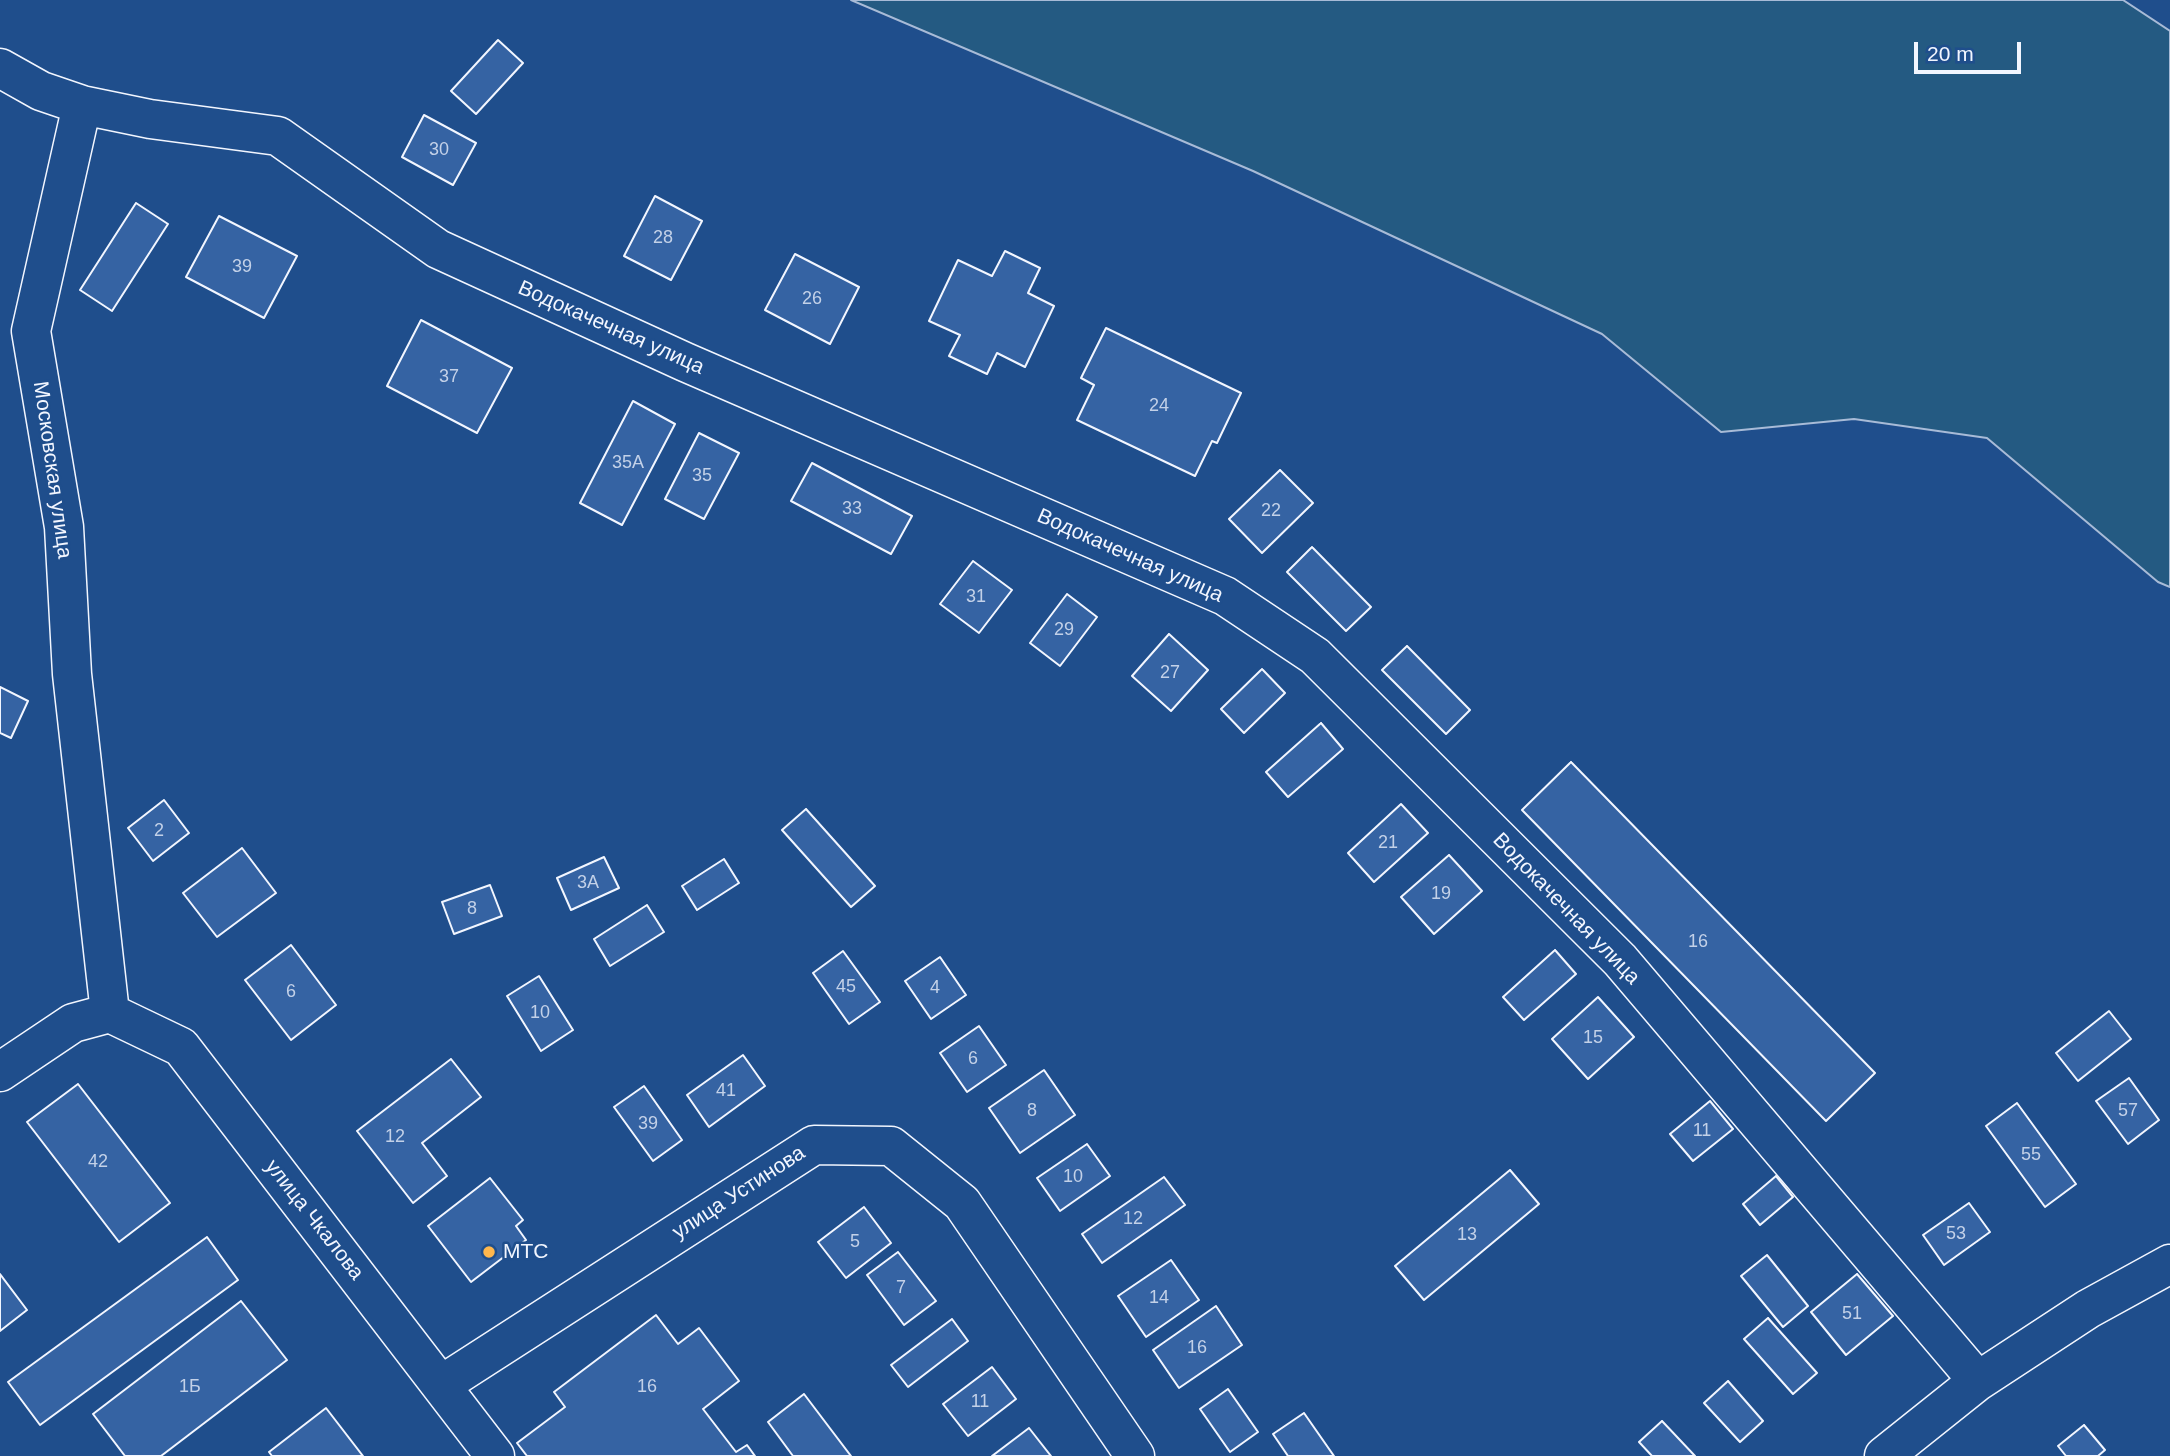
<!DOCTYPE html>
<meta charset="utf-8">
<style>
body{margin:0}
#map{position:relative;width:2170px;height:1456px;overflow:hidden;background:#1f4e8c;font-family:Helvetica,sans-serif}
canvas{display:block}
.scale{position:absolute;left:1914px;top:42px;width:107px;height:32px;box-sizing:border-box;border:4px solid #f2f6ff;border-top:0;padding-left:9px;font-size:21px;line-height:24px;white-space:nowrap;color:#f2f6ff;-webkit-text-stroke:5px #1f4e8c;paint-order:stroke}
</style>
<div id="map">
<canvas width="2170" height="1456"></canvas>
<div class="scale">20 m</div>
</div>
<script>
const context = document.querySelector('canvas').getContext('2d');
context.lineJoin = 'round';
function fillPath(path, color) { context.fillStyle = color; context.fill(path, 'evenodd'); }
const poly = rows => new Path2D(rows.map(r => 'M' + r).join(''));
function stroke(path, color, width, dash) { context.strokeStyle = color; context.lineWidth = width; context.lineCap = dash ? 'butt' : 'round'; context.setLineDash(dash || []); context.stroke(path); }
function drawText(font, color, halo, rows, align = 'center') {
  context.font = font + ' Helvetica,sans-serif'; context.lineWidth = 5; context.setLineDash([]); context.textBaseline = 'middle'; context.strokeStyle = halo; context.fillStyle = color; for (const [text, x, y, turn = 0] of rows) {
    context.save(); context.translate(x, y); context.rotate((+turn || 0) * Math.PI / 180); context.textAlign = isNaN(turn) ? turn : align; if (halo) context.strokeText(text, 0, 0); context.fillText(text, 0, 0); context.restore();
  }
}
const green = poly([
 [851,0,2123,0,2170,31,2170,587,2158,582,1987,438,1854,419,1721,432,1602,334,1253,171,851,0]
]);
fillPath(green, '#245a82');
stroke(green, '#a8bbd7', 2);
const building = poly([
 [498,40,523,63,476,114,451,91,498,40],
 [424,115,476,143,453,185,402,157,424,115],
 [655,196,702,221,671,280,624,256,655,196],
 [136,203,168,224,112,311,80,290,136,203],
 [219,216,297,256,264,318,186,277,219,216],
 [1005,251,1040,268,1028,293,1054,306,1025,367,997,353,987,374,949,356,960,335,929,321,958,260,992,276,1005,251],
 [795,254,859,287,830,344,765,310,795,254],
 [421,320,512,368,477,433,387,386,421,320],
 [1106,328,1241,393,1217,443,1212,441,1195,476,1077,420,1094,385,1081,378,1106,328],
 [633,401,675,424,622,525,580,503,633,401],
 [699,433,739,453,704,519,665,499,699,433],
 [812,463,912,516,891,554,791,501,812,463],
 [1280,470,1313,503,1262,553,1229,519,1280,470],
 [1312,547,1371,607,1346,631,1287,572,1312,547],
 [973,561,1012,590,979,633,940,604,973,561],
 [1067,594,1097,617,1060,666,1030,643,1067,594],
 [1169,634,1208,670,1171,711,1132,676,1169,634],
 [1407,646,1470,710,1446,734,1382,670,1407,646],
 [1262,669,1285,693,1244,733,1221,709,1262,669],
 [0,687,28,701,11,738,0,733,0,687],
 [1321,723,1343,749,1288,797,1266,772,1321,723],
 [1571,762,1875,1073,1826,1121,1522,810,1571,762],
 [164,800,189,833,153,861,128,828,164,800],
 [1401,804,1428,833,1374,882,1348,853,1401,804],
 [806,809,875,886,851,907,782,830,806,809],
 [242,848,276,893,217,937,183,893,242,848],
 [1449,855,1482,891,1434,934,1401,897,1449,855],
 [604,857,619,888,571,910,557,878,604,857],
 [724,859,739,883,697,910,682,886,724,859],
 [490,885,502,916,454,934,442,902,490,885],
 [647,905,664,932,610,966,594,939,647,905],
 [291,945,336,1005,291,1040,245,980,291,945],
 [1555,950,1576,974,1524,1020,1503,997,1555,950],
 [843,951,880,1002,849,1024,813,973,843,951],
 [940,957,966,995,931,1019,905,981,940,957],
 [539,976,573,1030,541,1051,507,996,539,976],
 [1598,997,1634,1037,1588,1079,1552,1039,1598,997],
 [2109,1011,2131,1039,2078,1081,2056,1053,2109,1011],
 [979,1026,1006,1065,967,1092,940,1053,979,1026],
 [743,1055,765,1086,709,1127,687,1095,743,1055],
 [451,1059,481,1097,422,1143,447,1176,413,1203,357,1131,451,1059],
 [1044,1070,1075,1115,1020,1153,989,1108,1044,1070],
 [2129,1078,2159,1120,2128,1144,2096,1101,2129,1078],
 [78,1084,170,1203,119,1242,27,1122,78,1084],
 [644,1086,682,1140,653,1161,614,1107,644,1086],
 [1710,1101,1733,1129,1693,1161,1670,1134,1710,1101],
 [2017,1103,2076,1184,2045,1207,1986,1126,2017,1103],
 [1087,1144,1110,1176,1060,1211,1037,1178,1087,1144],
 [1510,1170,1539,1204,1424,1300,1395,1266,1510,1170],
 [1776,1176,1793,1197,1760,1225,1743,1204,1776,1176],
 [1164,1177,1185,1205,1102,1263,1082,1234,1164,1177],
 [490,1178,523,1220,516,1226,526,1240,471,1282,428,1226,490,1178],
 [1969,1203,1990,1232,1944,1265,1923,1235,1969,1203],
 [864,1207,891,1243,846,1278,818,1242,864,1207],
 [207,1237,238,1280,40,1425,8,1382,207,1237],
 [898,1252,936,1301,904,1325,867,1275,898,1252],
 [1767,1255,1808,1306,1783,1327,1741,1276,1767,1255],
 [1171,1260,1199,1300,1146,1337,1118,1296,1171,1260],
 [0,1274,27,1310,0,1331,0,1274],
 [1857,1274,1893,1316,1846,1355,1811,1312,1857,1274],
 [241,1301,287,1360,161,1456,125,1456,93,1414,241,1301],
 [1216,1306,1242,1345,1179,1388,1153,1350,1216,1306],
 [656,1315,678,1344,699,1328,739,1381,703,1409,736,1452,747,1445,755,1456,527,1456,517,1443,565,1407,554,1392,656,1315],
 [1768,1318,1817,1373,1793,1394,1744,1339,1768,1318],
 [952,1319,968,1341,908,1387,891,1365,952,1319],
 [992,1367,1016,1399,968,1436,943,1404,992,1367],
 [1728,1381,1763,1421,1740,1442,1704,1403,1728,1381],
 [1228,1389,1258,1432,1230,1452,1200,1409,1228,1389],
 [804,1394,851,1456,793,1456,768,1422,804,1394],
 [326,1408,363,1456,272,1456,269,1452,326,1408],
 [1304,1413,1334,1456,1288,1456,1273,1434,1304,1413],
 [1662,1421,1695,1456,1652,1456,1639,1442,1662,1421],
 [2084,1425,2105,1450,2098,1456,2066,1456,2058,1446,2084,1425],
 [1029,1428,1051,1456,992,1456,1029,1428]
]);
fillPath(building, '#3563a3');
stroke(building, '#f2f6ff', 2);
const minor = poly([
 [0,68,41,91,82,105,150,119,278,136,438,249,685,362,1225,596,1315,656,1620,960,1978,1381],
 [82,105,31,331,64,527,72,674,110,1013],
 [110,1013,181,1047,495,1456],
 [0,1072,73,1023,110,1013],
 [441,1385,814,1145,891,1146,962,1203,1135,1456],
 [1884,1456,1978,1381,2088,1309,2170,1264]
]);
stroke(minor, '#f2f6ff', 41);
stroke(minor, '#1f4e8c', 38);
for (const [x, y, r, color] of [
 [489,1252,7,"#ffb74d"]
]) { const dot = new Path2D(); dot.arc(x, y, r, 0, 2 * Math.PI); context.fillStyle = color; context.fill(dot); stroke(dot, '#1f4e8c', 2.5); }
drawText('18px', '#c3d1e8', null, [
 ["30",439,150],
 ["28",663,238],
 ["39",242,267],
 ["26",812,299],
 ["37",449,377],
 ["24",1159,406],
 ["35А",628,463],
 ["35",702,476],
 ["33",852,509],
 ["22",1271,511],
 ["31",976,597],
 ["29",1064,630],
 ["27",1170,673],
 ["2",159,831],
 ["21",1388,843],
 ["3А",588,883],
 ["19",1441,894],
 ["8",472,909],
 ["16",1698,942],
 ["45",846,987],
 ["4",935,988],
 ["6",291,992],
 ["10",540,1013],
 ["15",1593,1038],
 ["6",973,1059],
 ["41",726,1091],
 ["8",1032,1111],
 ["57",2128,1111],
 ["39",648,1124],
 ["11",1702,1131],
 ["12",395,1137],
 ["55",2031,1155],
 ["42",98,1162],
 ["10",1073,1177],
 ["12",1133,1219],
 ["53",1956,1234],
 ["13",1467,1235],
 ["5",855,1242],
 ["7",901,1288],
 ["14",1159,1298],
 ["51",1852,1314],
 ["16",1197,1348],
 ["1Б",190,1387],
 ["16",647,1387],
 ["11",980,1402]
]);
drawText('21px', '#f2f6ff', '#1f4e8c', [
 ["Водокачечная улица",611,328,24],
 ["Московская улица",52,470,82],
 ["Водокачечная улица",1130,556,24],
 ["Водокачечная улица",1566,909,46],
 ["улица Устинова",739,1193,-33],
 ["улица Чкалова",314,1220,52]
]);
drawText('21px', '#f2f6ff', '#1f4e8c', [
 ["МТС",503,1252]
], 'left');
</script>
